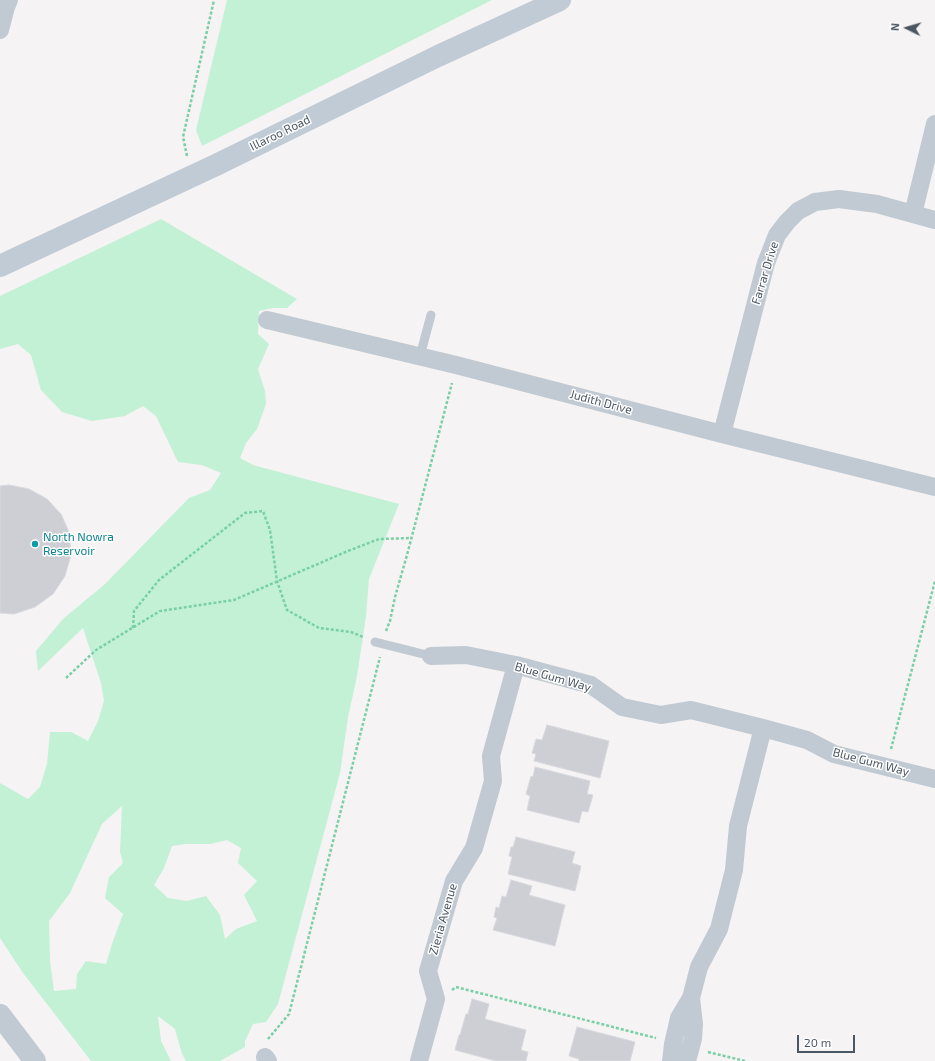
<!DOCTYPE html>
<style>
body{margin:0}
#map{position:relative;width:935px;height:1061px;overflow:hidden;background:#f5f3f3;font-family:"Exo 2",sans-serif}
canvas{display:block}
.north{position:absolute;left:887px;top:8px;width:40px;height:40px;-webkit-text-stroke:3px #fff;paint-order:stroke;rotate:275deg;font-size:11px;font-weight:700;line-height:16px;text-align:center;color:#4a5661}
.north::after{content:'';display:block;margin:auto;width:14px;height:18px;background:#4a5661;clip-path:polygon(50% 0,100% 100%,50% 72%,0 100%)}
.scale{position:absolute;left:797px;top:1035px;width:58px;height:18px;box-sizing:border-box;border:2px solid #4a5661;border-top:0;padding-left:5px;font-size:12px;line-height:14px;white-space:nowrap;color:#4a5661;-webkit-text-stroke:3px #fff;paint-order:stroke}
</style>
<div id="map">
<canvas width="935" height="1061"></canvas>
<div class="north">N</div>
<div class="scale">20 m</div>
</div>
<script>
const context = document.querySelector('canvas').getContext('2d');
context.lineJoin = 'round';
function fillPath(path, color) { context.fillStyle = color; context.fill(path, 'evenodd'); }
const poly = rows => new Path2D(rows.map(r => 'M' + r).join(''));
function stroke(path, color, width, dash) { context.strokeStyle = color; context.lineWidth = width; context.lineCap = dash ? 'butt' : 'round'; context.setLineDash(dash || []); context.stroke(path); }
function drawText(font, color, halo, rows, align = 'center') {
  context.font = font + ' "Exo 2",sans-serif'; context.lineWidth = 3; context.setLineDash([]); context.textBaseline = 'middle'; context.strokeStyle = halo; context.fillStyle = color; for (const [text, x, y, turn = 0] of rows) {
    context.save(); context.translate(x, y); context.rotate((+turn || 0) * Math.PI / 180); context.textAlign = isNaN(turn) ? turn : align; if (halo) context.strokeText(text, 0, 0); context.fillText(text, 0, 0); context.restore();
  }
}
fillPath(poly([
 [227,0,492,0,202,146,196,130],
 [161,219,297,299,287,308,273,308,259,311,258,334,269,344,258,369,265,391,266,404,257,429,246,443,240,458,253,465,399,504,369,579,366,616,357,676,348,717,340,773,278,1004,266,1022,253,1024,245,1041,245,1047,220,1061,186,1061,182,1054,175,1029,158,1016,161,1041,171,1061,91,1061,23,973,0,938,0,783,28,799,40,787,47,764,50,732,71,732,88,741,98,721,104,701,101,683,83,628,38,671,36,651,63,619,105,584,189,498,210,490,221,473,202,465,178,462,156,416,143,406,125,416,92,421,62,412,41,390,31,355,18,344,0,349,0,296],
 [122,806,120,852,123,863,109,877,105,898,123,914,112,944,106,964,86,961,77,974,76,989,54,991,50,961,49,921,70,893,102,824],
 [227,840,241,848,238,863,257,881,244,895,257,921,236,929,225,939,220,915,206,896,187,901,168,898,154,885,164,868,172,846,185,844,210,844]
]), '#c3f1d5');
const building = poly([
 [9,485,29,489,47,499,61,514,69,532,71,555,65,576,53,594,35,607,14,614,0,613,0,486,9,485],
 [547,725,609,741,600,778,534,761,536,754,532,753,536,739,542,740,547,725],
 [535,767,590,781,587,794,593,795,588,812,582,811,579,823,527,810,530,796,526,794,531,776,533,777,535,767],
 [516,837,575,852,572,863,581,866,575,891,508,874,512,857,509,856,511,847,513,847,516,837],
 [511,880,532,886,529,895,565,905,555,946,493,930,497,918,494,917,496,907,499,908,502,896,506,897,511,880],
 [472,999,489,1004,485,1019,526,1030,521,1050,528,1052,526,1061,496,1061,455,1050,459,1035,460,1035,466,1014,468,1014,472,999],
 [577,1027,635,1042,630,1061,579,1061,579,1059,569,1056,577,1027]
]);
fillPath(building, '#cdcfd5');
stroke(building, '#d7d9de', 1);
stroke(poly([
 [187,156,183,137,214,0],
 [133,628,134,611,159,580,245,513,263,511,270,530,277,581,287,610,319,628,351,632,363,637],
 [386,631,390,621,395,597,407,555,452,383],
 [66,678,96,650,160,611,234,600,348,551,379,539,412,538],
 [891,749,935,581],
 [452,990,456,987,656,1038],
 [268,1039,289,1014,380,657],
 [708,1052,745,1061]
]), '#7ad0a6', 2.5, [3, 2]);
stroke(poly([
 [420,356,431,315],
 [375,642,431,656]
]), '#c1cad2', 9);
stroke(poly([
 [0,30,6,7,9,0],
 [913,214,935,124],
 [267,320,456,365,722,434,935,487],
 [722,434,766,263,777,235,787,222,798,211,815,202,839,199,877,204,935,220],
 [431,656,466,655,516,665,591,685,622,707,661,715,691,710,763,728,807,740,834,754,935,779],
 [265,1057,268,1061],
 [419,1061,436,999,428,971,454,881,474,848,493,781,491,756,516,665],
 [671,1061,673,1044,679,1018,691,998,699,967,719,929,734,870,738,826,763,728],
 [687,1061,693,1039,694,1024,691,998]
]), '#c1cad2', 18);
stroke(poly([
 [0,1015,35,1061]
]), '#c1cad2', 22);
stroke(poly([
 [0,266,216,165,438,56,560,0]
]), '#c1cbd6', 22);
for (const [x, y, r, color] of [
 [35,544,4,"#0f9aa8"]
]) { const dot = new Path2D(); dot.arc(x, y, r, 0, 2 * Math.PI); context.fillStyle = color; context.fill(dot); stroke(dot, '#fff', 1.5); }
drawText('12px', '#4a5661', '#fff', [
 ["Illaroo Road",280,133,-26],
 ["Farrar Drive",765,273,-73],
 ["Judith Drive",601,402,15],
 ["Blue Gum Way",553,677,16],
 ["Blue Gum Way",871,762,15],
 ["Zieria Avenue",443,919,-74]
]);
drawText('12px', '#0d838f', '#fff', [
 ["North Nowra",43,537],
 ["Reservoir",43,551]
], 'left');
</script>
